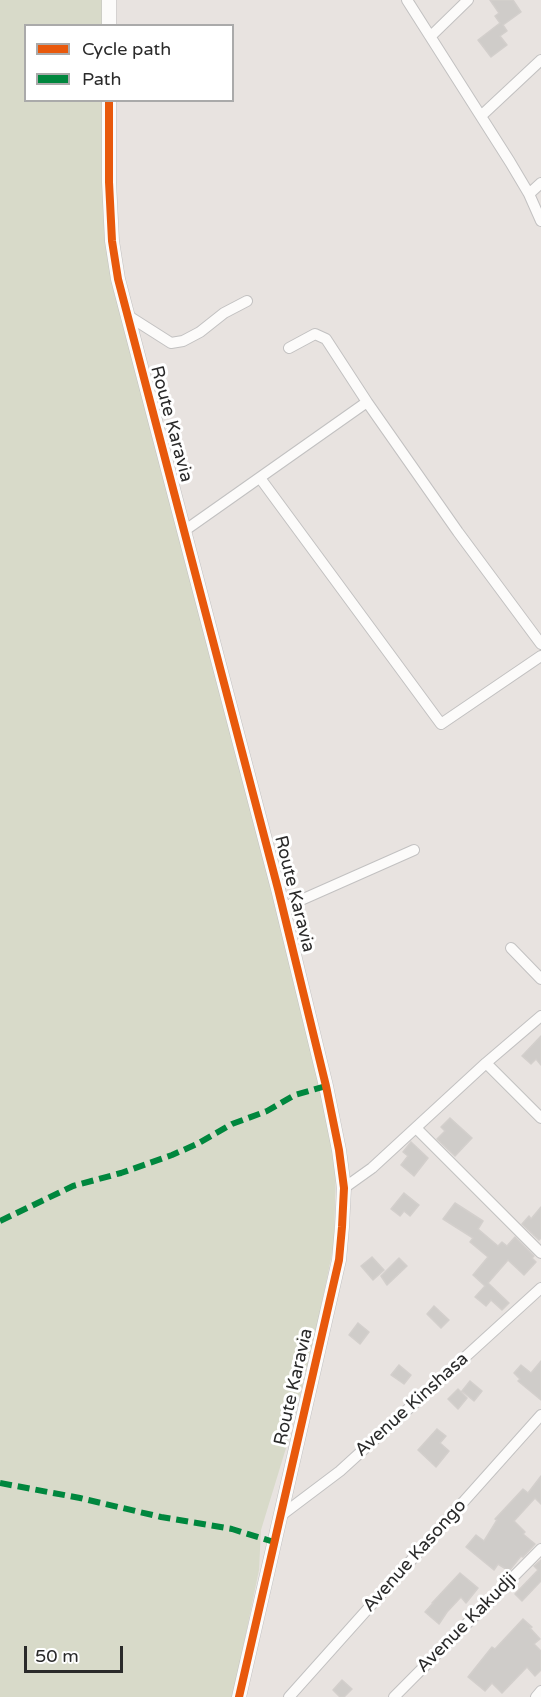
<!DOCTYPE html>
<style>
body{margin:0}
#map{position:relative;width:541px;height:1697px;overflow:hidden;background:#e8e3e0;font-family:"Varela Round",sans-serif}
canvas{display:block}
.legend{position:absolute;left:24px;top:24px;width:210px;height:78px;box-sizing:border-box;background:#fff;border:2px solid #aaa;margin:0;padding:8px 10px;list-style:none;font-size:18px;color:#2a2a2a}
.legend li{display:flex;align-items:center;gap:12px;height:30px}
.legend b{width:30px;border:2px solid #aaa}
.scale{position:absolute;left:24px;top:1646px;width:99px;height:27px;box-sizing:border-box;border:3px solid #2a2a2a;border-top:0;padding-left:8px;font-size:18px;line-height:21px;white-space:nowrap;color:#2a2a2a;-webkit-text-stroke:4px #fff;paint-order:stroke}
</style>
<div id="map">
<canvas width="541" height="1697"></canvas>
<ul class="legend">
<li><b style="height:8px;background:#e8590c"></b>Cycle path</li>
<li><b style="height:8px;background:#00873e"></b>Path</li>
</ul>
<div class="scale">50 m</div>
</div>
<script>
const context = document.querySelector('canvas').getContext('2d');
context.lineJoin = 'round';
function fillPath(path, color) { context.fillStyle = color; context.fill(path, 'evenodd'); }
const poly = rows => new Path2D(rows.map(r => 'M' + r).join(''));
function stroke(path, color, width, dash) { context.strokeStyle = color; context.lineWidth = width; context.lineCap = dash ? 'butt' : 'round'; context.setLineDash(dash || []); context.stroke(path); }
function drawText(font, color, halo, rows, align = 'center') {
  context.font = font + ' "Varela Round",sans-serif'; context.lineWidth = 6; context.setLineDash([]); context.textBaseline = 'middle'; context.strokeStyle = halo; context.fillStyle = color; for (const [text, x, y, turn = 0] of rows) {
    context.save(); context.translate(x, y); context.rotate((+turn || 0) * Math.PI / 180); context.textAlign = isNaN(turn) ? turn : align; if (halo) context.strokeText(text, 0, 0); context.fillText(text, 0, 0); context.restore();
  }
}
fillPath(poly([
 [0,0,103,0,102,25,26,26,26,100,102,101,102,172,113,276,262,848,317,1071,336,1169,334,1244,314,1341,286,1448,261,1530,259,1570,233,1697,0,1697]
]), '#d8dac9');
const building = poly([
 [490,0,513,0,521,12,503,25,507,31,500,36,507,45,491,57,478,40,500,23,495,16,499,13,490,0],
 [541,1036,541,1065,536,1059,531,1064,522,1056,541,1036],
 [450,1118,472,1138,455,1156,437,1139,445,1131,441,1127,450,1118],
 [411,1142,428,1158,414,1176,401,1165,408,1156,403,1152,411,1142],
 [404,1193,419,1205,410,1216,404,1211,400,1216,391,1209,404,1193],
 [455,1203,483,1221,478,1229,498,1246,502,1242,507,1246,515,1237,534,1256,532,1258,536,1262,524,1275,508,1260,488,1283,509,1303,502,1310,491,1300,486,1306,475,1297,485,1286,473,1275,488,1257,470,1242,473,1238,443,1219,455,1203],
 [541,1207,541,1238,539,1240,522,1224,529,1216,531,1219,541,1207],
 [372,1257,384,1270,373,1280,361,1266,372,1257],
 [399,1258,407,1266,387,1285,381,1276,399,1258],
 [434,1306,449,1320,441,1328,427,1314,434,1306],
 [358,1323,369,1332,360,1344,349,1335,358,1323],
 [541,1361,541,1400,518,1381,520,1379,514,1373,521,1365,531,1373,541,1361],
 [399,1365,411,1375,404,1384,391,1375,399,1365],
 [470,1381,482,1391,474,1401,462,1391,470,1381],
 [458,1389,467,1398,458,1409,448,1399,458,1389],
 [437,1429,446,1436,440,1443,449,1451,436,1467,418,1450,437,1429],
 [541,1476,541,1504,535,1498,514,1521,525,1532,523,1534,535,1544,523,1557,521,1556,509,1571,498,1564,494,1570,466,1547,476,1535,484,1541,497,1520,495,1519,523,1489,528,1493,541,1476],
 [541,1560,541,1581,522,1601,515,1594,538,1570,534,1566,541,1560],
 [460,1573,478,1588,466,1603,461,1597,447,1612,439,1624,425,1612,433,1603,432,1603,460,1573],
 [523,1619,532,1627,530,1628,540,1639,534,1644,541,1651,541,1670,535,1676,527,1667,502,1693,492,1683,485,1691,468,1677,492,1647,495,1649,523,1619],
 [342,1680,352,1689,344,1697,340,1697,333,1690,342,1680]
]);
fillPath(building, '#cfccc9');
stroke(building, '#d3cfcc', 1.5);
const minor = poly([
 [407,0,510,162,529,194,541,221],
 [431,36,468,0],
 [481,116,541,60],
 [529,194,541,183],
 [127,315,171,343,183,341,200,332,224,313,247,301],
 [289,348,315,334,326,339,367,402],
 [260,478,441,724,541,656],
 [184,531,367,402,458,532,541,644],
 [283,908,414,850],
 [511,948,541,979],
 [486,1063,541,1118],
 [416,1128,541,1253],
 [344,1188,372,1168,486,1063,541,1016],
 [279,1517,340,1471,541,1288],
 [289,1697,541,1415],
 [394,1697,541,1549],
 [536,1697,541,1691]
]);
const tertiary = poly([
 [109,26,109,0],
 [109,100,109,182,112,241,118,279,278,889,326,1086,339,1150,344,1188,342,1227,339,1260,239,1697]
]);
stroke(minor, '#c2c1c1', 12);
stroke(tertiary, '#c2c1c1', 15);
stroke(minor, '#fcfbfa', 10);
stroke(tertiary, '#fcfbfa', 14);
stroke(poly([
 [0,1221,73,1186,121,1173,172,1155,197,1144,232,1124,267,1111,295,1095,326,1086],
 [0,1483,80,1498,161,1517,232,1529,274,1542]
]), '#00873e', 6, [12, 6]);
stroke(poly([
 [109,100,109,182,112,241,118,279,278,889,326,1086,339,1150,344,1188,342,1227,339,1260,239,1697]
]), '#e8590c', 8);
drawText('18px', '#2a2a2a', '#fff', [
 ["Route Karavia",171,424,75],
 ["Route Karavia",294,894,76],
 ["Route Karavia",294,1387,-77],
 ["Avenue Kinshasa",412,1405,-42],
 ["Avenue Kasongo",415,1556,-48],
 ["Avenue Kakudji",467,1623,-45]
]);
</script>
